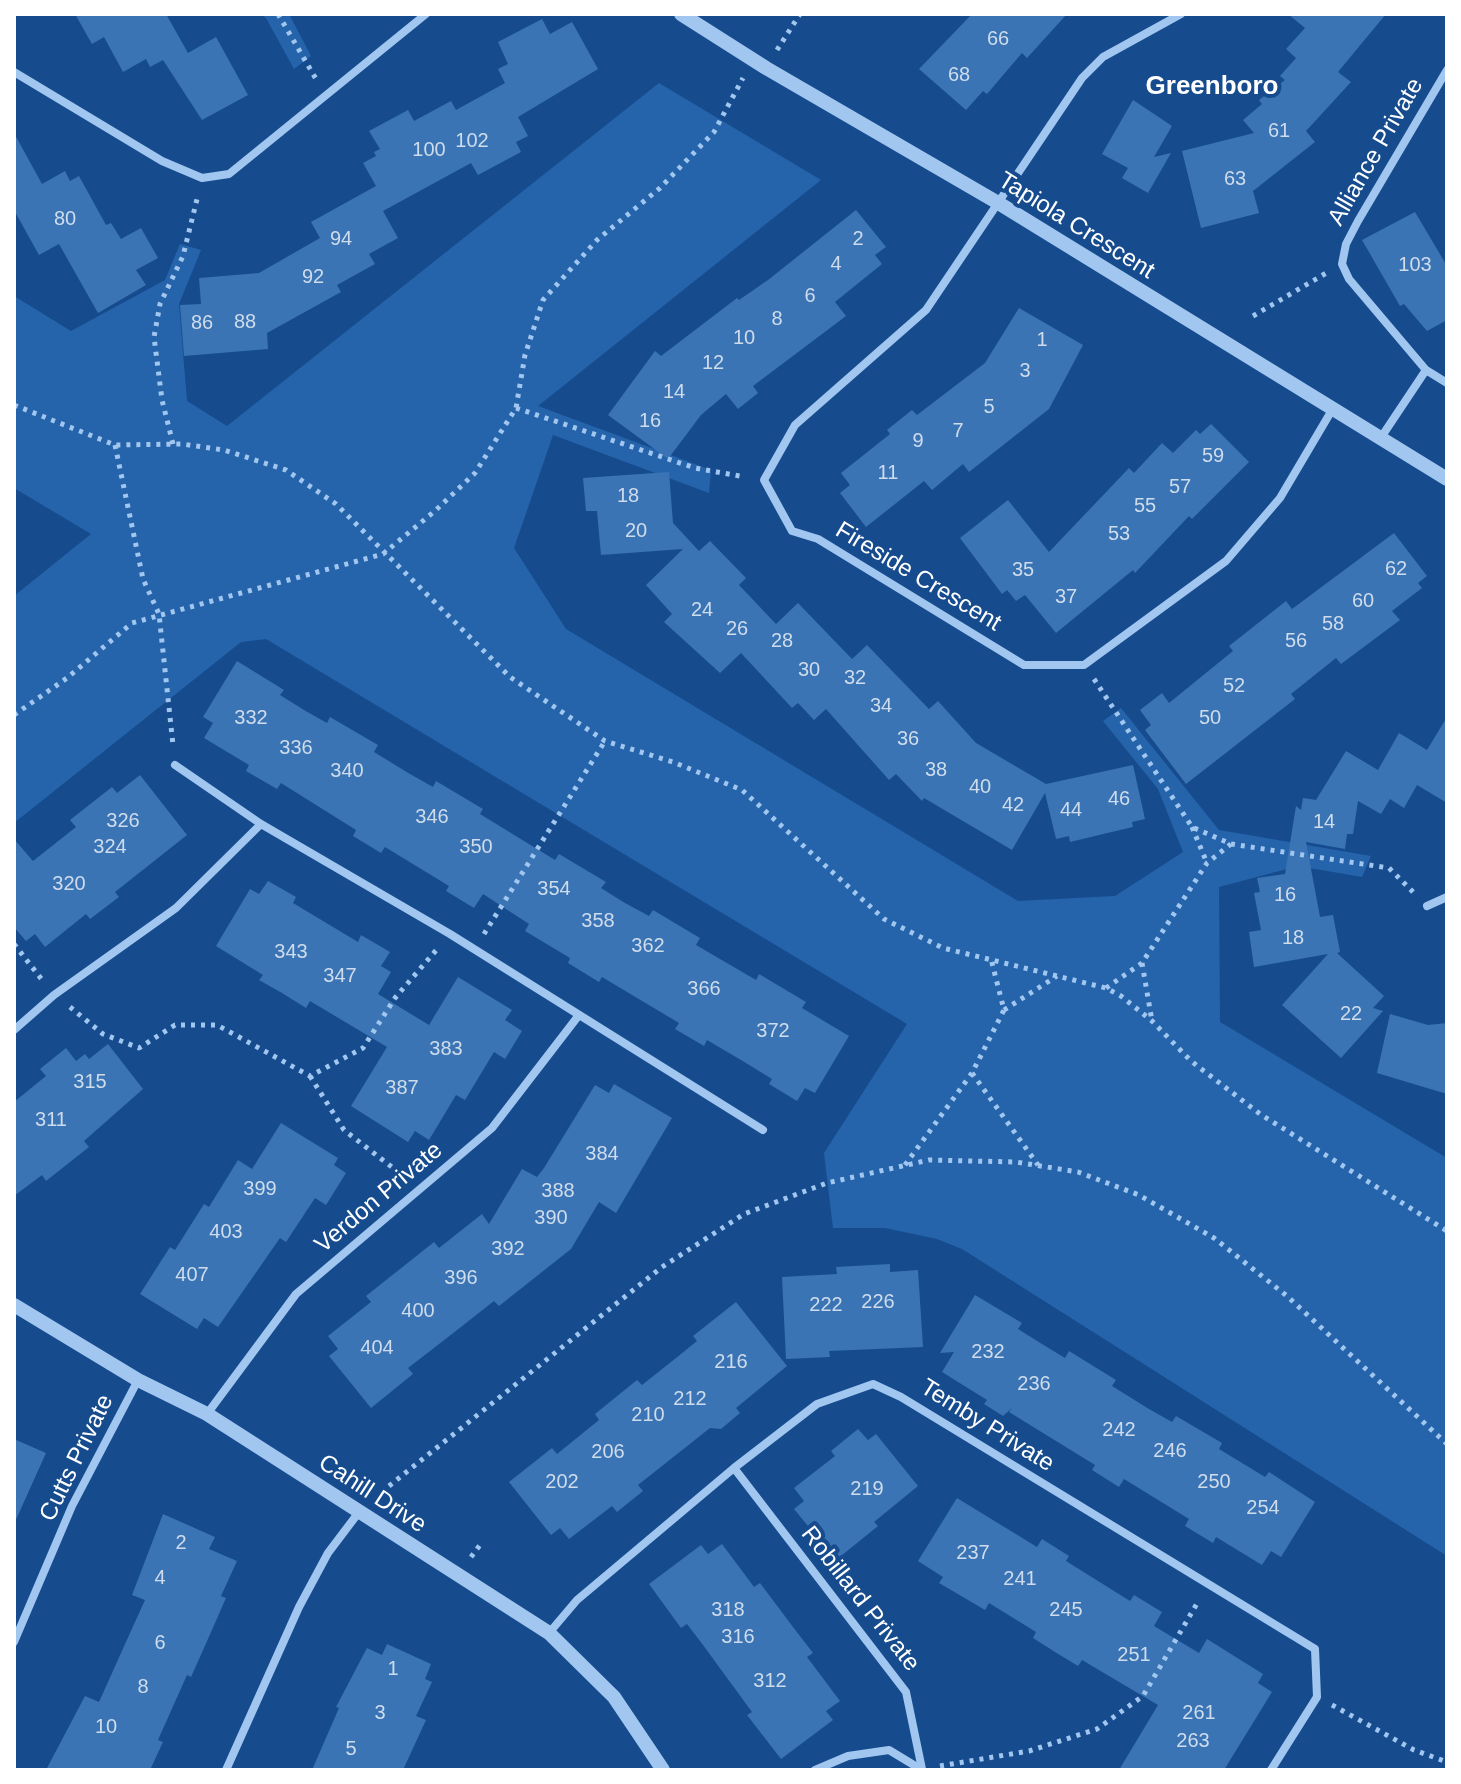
<!DOCTYPE html>
<style>
body{margin:0}
#map{position:relative;width:1461px;height:1784px;overflow:hidden;background:#164c8e;font-family:Helvetica,sans-serif}
canvas{display:block}
.frame{position:absolute;inset:0;border:16px solid #fff;pointer-events:none}
</style>
<div id="map">
<canvas width="1461" height="1784"></canvas>
<div class="frame"></div>
</div>
<script>
const context = document.querySelector('canvas').getContext('2d');
context.lineJoin = 'round';
function fillPath(path, color) { context.fillStyle = color; context.fill(path, 'evenodd'); }
const poly = rows => new Path2D(rows.map(r => 'M' + r).join(''));
function stroke(path, color, width, dash) { context.strokeStyle = color; context.lineWidth = width; context.lineCap = dash ? 'butt' : 'round'; context.setLineDash(dash || []); context.stroke(path); }
function drawText(font, color, halo, rows, align = 'center') {
  context.font = font + ' Helvetica,sans-serif'; context.lineWidth = 8; context.setLineDash([]); context.textBaseline = 'middle'; context.strokeStyle = halo; context.fillStyle = color; for (const [text, x, y, turn = 0] of rows) {
    context.save(); context.translate(x, y); context.rotate((+turn || 0) * Math.PI / 180); context.textAlign = isNaN(turn) ? turn : align; if (halo) context.strokeText(text, 0, 0); context.fillText(text, 0, 0); context.restore();
  }
}
fillPath(poly([
 [260,14,289,14,311,56,294,69,266,18],
 [659,83,821,180,538,406,711,470,709,493,553,435,514,548,566,629,1018,901,1115,896,1183,852,1158,789,1103,721,1121,708,1219,830,1371,856,1362,877,1298,866,1219,887,1220,1022,1447,1158,1447,1556,962,1249,937,1239,885,1228,833,1228,824,1153,907,1024,266,639,241,642,14,823,14,596,91,534,14,488,14,296,71,331,165,280,180,244,201,250,179,304,187,401,227,426]
]), '#2564ab');
fillPath(poly([
 [75,14,166,14,188,53,216,37,248,95,202,120,163,60,150,67,146,59,123,72,104,37,92,44],
 [972,14,1067,14,1027,58,1022,53,987,94,983,91,966,110,919,69],
 [1288,14,1386,14,1338,72,1351,82,1306,131,1315,142,1253,191,1259,213,1201,228,1182,151,1254,133,1243,120,1262,104,1259,100,1285,80,1280,76,1296,58,1286,49,1305,28],
 [542,19,550,34,572,22,598,69,518,117,528,136,516,142,521,152,478,175,471,163,383,211,398,238,369,254,375,264,337,285,341,292,267,333,268,349,184,356,180,305,201,304,199,278,259,273,320,238,311,222,376,186,363,163,376,156,374,152,380,149,369,131,408,110,414,121,451,101,456,110,505,83,498,69,508,64,498,42],
 [1133,100,1172,126,1154,157,1171,153,1148,193,1122,178,1128,168,1102,154],
 [14,133,42,184,65,171,70,181,79,176,106,225,111,223,121,239,141,228,158,258,136,270,146,285,98,313,59,244,39,255,14,210],
 [856,210,886,247,875,255,882,264,835,302,846,316,753,386,758,393,738,409,726,394,701,415,668,459,608,415,655,351,661,356,737,298,739,300,768,280],
 [1415,212,1447,266,1447,320,1427,331,1404,304,1400,306,1362,240],
 [1019,308,1083,345,1049,409,969,472,963,464,932,490,924,481,866,527,840,493,850,485,841,473,890,434,887,430,912,410,917,415,985,363],
 [1211,424,1249,462,1192,519,1189,516,1135,573,1133,570,1056,633,1025,595,1016,601,1007,590,1002,594,960,538,1008,500,1049,552,1129,468,1134,473,1162,443,1173,453,1196,430,1200,434],
 [669,472,673,523,699,551,710,541,746,578,739,585,776,624,798,603,852,659,867,645,929,709,938,701,976,743,1046,784,1133,765,1145,819,1132,822,1133,827,1099,835,1070,842,1069,836,1056,839,1045,793,1012,850,924,798,922,801,896,774,889,780,826,709,814,720,798,703,792,708,741,653,720,673,664,622,672,614,646,585,683,549,601,555,597,511,586,511,583,478],
 [1394,533,1427,576,1418,583,1422,588,1392,611,1400,620,1341,664,1336,658,1291,694,1295,699,1186,784,1145,730,1151,725,1140,710,1162,693,1169,703,1233,651,1229,646,1286,601,1292,609],
 [237,661,284,690,280,695,304,710,327,723,330,717,378,745,374,752,410,774,433,787,436,781,483,809,480,814,555,860,559,854,606,882,601,888,625,903,649,916,653,910,700,938,696,945,756,980,759,974,806,1002,802,1008,849,1036,815,1093,805,1088,797,1101,769,1084,772,1079,741,1060,707,1040,704,1046,675,1029,679,1023,602,977,599,982,568,963,570,958,525,931,529,924,483,894,474,908,446,891,449,886,385,847,381,853,353,836,356,830,281,783,277,789,246,771,249,765,204,738,213,723,203,717],
 [1447,717,1447,803,1417,785,1404,808,1390,799,1381,814,1358,801,1353,834,1347,834,1345,849,1306,842,1320,917,1333,915,1340,952,1337,953,1384,996,1373,1008,1383,1011,1341,1058,1282,1005,1328,954,1254,967,1249,932,1261,930,1254,893,1260,892,1257,878,1285,874,1296,806,1301,810,1303,798,1316,800,1346,751,1378,770,1399,733,1427,750],
 [140,775,187,835,115,892,119,897,90,919,86,914,45,947,35,934,26,941,14,927,14,839,33,861,76,827,70,820,112,787,117,793],
 [268,881,296,897,293,903,358,942,361,935,390,952,381,966,391,972,378,994,429,1025,458,977,512,1010,505,1020,522,1031,505,1059,494,1052,465,1100,456,1095,429,1140,415,1131,408,1142,351,1106,387,1047,310,1001,306,1008,282,993,259,980,263,975,216,946,250,889,259,894],
 [1390,1014,1428,1025,1447,1023,1447,1094,1377,1073],
 [108,1044,143,1089,84,1141,89,1147,46,1181,42,1175,14,1196,14,1102,46,1076,40,1069,66,1048,76,1061,85,1054,89,1059],
 [614,1084,672,1118,616,1213,599,1202,571,1249,499,1306,494,1301,452,1334,408,1368,413,1374,371,1408,329,1356,338,1349,328,1336,371,1302,366,1296,434,1242,439,1248,482,1214,489,1224,522,1169,537,1177,544,1168,595,1085,609,1093],
 [281,1123,338,1158,334,1165,346,1173,326,1205,315,1198,286,1242,280,1238,218,1327,204,1318,197,1329,140,1294,170,1247,175,1250,204,1204,209,1207,238,1160,252,1169],
 [890,1264,890,1272,918,1270,923,1347,829,1351,830,1357,786,1359,782,1277,837,1274,836,1267],
 [975,1295,1022,1323,1018,1329,1042,1344,1065,1358,1069,1351,1116,1380,1112,1386,1149,1409,1172,1422,1176,1416,1222,1443,1219,1449,1265,1477,1269,1472,1315,1502,1281,1557,1271,1551,1262,1565,1216,1537,1213,1543,1185,1526,1189,1519,1124,1479,1119,1487,1092,1470,1095,1465,1009,1412,1012,1408,1003,1416,984,1404,987,1400,942,1372,954,1352,940,1353],
 [736,1302,787,1366,736,1408,740,1413,721,1429,710,1428,638,1485,643,1491,617,1512,612,1506,569,1539,560,1528,551,1535,509,1482,552,1448,557,1454,599,1420,595,1414,637,1380,642,1385,676,1358,697,1341,693,1336],
 [858,1429,868,1440,876,1434,918,1486,874,1522,878,1526,836,1560,794,1509,804,1501,794,1488,835,1456,831,1451],
 [14,1439,46,1453,14,1524],
 [957,1498,1037,1547,1042,1539,1069,1556,1066,1561,1130,1601,1134,1595,1162,1612,1154,1626,1199,1653,1207,1639,1263,1674,1258,1683,1272,1692,1224,1770,1119,1770,1158,1705,1082,1660,1078,1666,1055,1652,1033,1638,1036,1632,989,1603,985,1610,963,1597,939,1583,943,1577,918,1561],
 [163,1514,215,1537,209,1549,237,1561,221,1596,226,1598,204,1648,191,1677,187,1675,158,1740,163,1742,150,1770,46,1770,85,1696,99,1702,130,1633,145,1600,132,1595],
 [722,1544,754,1587,760,1583,793,1627,813,1653,807,1657,840,1701,826,1711,833,1720,781,1759,747,1715,752,1712,703,1645,687,1624,681,1628,649,1584,701,1545,708,1554],
 [387,1644,431,1664,425,1679,432,1682,416,1716,426,1720,403,1770,312,1770,339,1708,336,1707,367,1648,382,1655]
]), '#3a74b5');
stroke(poly([
 [278,14,316,79],
 [777,50,800,14],
 [1253,316,1328,272],
 [14,405,115,445,182,444,224,450,286,470,336,504,510,677,605,741,673,762,742,790,884,919,943,948,1106,988,1121,996,1152,1021,1191,1061,1260,1114,1447,1231],
 [516,408,695,468,745,477],
 [173,444,162,400,154,337,160,304,183,256,198,195],
 [115,445,143,579,159,614,173,745],
 [1094,679,1192,827,1231,844,1389,868,1413,892],
 [14,715,67,678,132,623,383,554,436,510,475,473,516,408,525,355,543,300,597,240,660,188,714,132,743,78],
 [1192,827,1207,863],
 [484,934,605,741],
 [14,944,43,981],
 [1142,963,1152,1021],
 [1106,988,1142,963,1207,863,1231,844],
 [70,1007,103,1034,139,1048,175,1025,217,1025,310,1076,363,1048,395,998,438,948],
 [1004,1010,1057,976],
 [972,1073,1038,1165],
 [310,1076,344,1130,406,1178],
 [905,1165,972,1073,1004,1010,991,959],
 [389,1486,662,1267,744,1214,827,1183,929,1160,1016,1162,1078,1172,1139,1195,1214,1238,1287,1296,1447,1444],
 [471,1557,480,1545],
 [1332,1705,1414,1750,1447,1762],
 [940,1766,1029,1751,1097,1729,1143,1696,1199,1600]
]), '#a1c6f0', 5, [4, 6]);
stroke(poly([
 [1181,14,1103,57,1082,78,926,310,795,425,764,480,792,531,818,539,1024,665,1084,665,1226,561,1280,498,1332,410],
 [1447,70,1358,221,1346,244,1342,264,1349,279,1426,370,1447,383],
 [14,72,162,161,202,178,229,174,426,14],
 [1380,439,1426,370],
 [175,765,261,824,450,934,763,1130],
 [1427,906,1447,897],
 [14,1030,54,995,176,908,261,824],
 [207,1414,296,1294,492,1128,579,1015],
 [734,1468,906,1692,922,1769],
 [549,1633,577,1600,734,1468,817,1404,873,1384,901,1397,1315,1649,1317,1697,1271,1770],
 [14,1642,72,1506,138,1380],
 [226,1770,299,1607,328,1553,359,1512],
 [815,1770,848,1756,889,1750,922,1770]
]), '#a1c6f0', 8);
stroke(poly([
 [681,14,766,68,1000,204,1447,479],
 [14,1305,138,1380,207,1414,549,1633,614,1697,663,1770]
]), '#a1c6f0', 14);
drawText('20px', '#cedcec', null, [
 ["66",998,39],
 ["68",959,75],
 ["61",1279,131],
 ["102",472,141],
 ["100",429,150],
 ["63",1235,179],
 ["80",65,219],
 ["94",341,239],
 ["2",858,239],
 ["4",836,264],
 ["103",1415,265],
 ["92",313,277],
 ["6",810,296],
 ["8",777,319],
 ["88",245,322],
 ["86",202,323],
 ["10",744,338],
 ["1",1042,340],
 ["12",713,363],
 ["3",1025,371],
 ["14",674,392],
 ["5",989,407],
 ["16",650,421],
 ["7",958,431],
 ["9",918,441],
 ["59",1213,456],
 ["11",888,473],
 ["57",1180,487],
 ["18",628,496],
 ["55",1145,506],
 ["20",636,531],
 ["53",1119,534],
 ["62",1396,569],
 ["35",1023,570],
 ["37",1066,597],
 ["60",1363,601],
 ["24",702,610],
 ["58",1333,624],
 ["26",737,629],
 ["28",782,641],
 ["56",1296,641],
 ["30",809,670],
 ["32",855,678],
 ["52",1234,686],
 ["34",881,706],
 ["332",251,718],
 ["50",1210,718],
 ["36",908,739],
 ["336",296,748],
 ["38",936,770],
 ["340",347,771],
 ["40",980,787],
 ["46",1119,799],
 ["42",1013,805],
 ["44",1071,810],
 ["346",432,817],
 ["326",123,821],
 ["14",1324,822],
 ["324",110,847],
 ["350",476,847],
 ["320",69,884],
 ["354",554,889],
 ["16",1285,895],
 ["358",598,921],
 ["18",1293,938],
 ["362",648,946],
 ["343",291,952],
 ["347",340,976],
 ["366",704,989],
 ["22",1351,1014],
 ["372",773,1031],
 ["383",446,1049],
 ["315",90,1082],
 ["387",402,1088],
 ["311",51,1120],
 ["384",602,1154],
 ["399",260,1189],
 ["388",558,1191],
 ["390",551,1218],
 ["403",226,1232],
 ["392",508,1249],
 ["407",192,1275],
 ["396",461,1278],
 ["226",878,1302],
 ["222",826,1305],
 ["400",418,1311],
 ["404",377,1348],
 ["232",988,1352],
 ["216",731,1362],
 ["236",1034,1384],
 ["212",690,1399],
 ["210",648,1415],
 ["242",1119,1430],
 ["246",1170,1451],
 ["206",608,1452],
 ["202",562,1482],
 ["250",1214,1482],
 ["219",867,1489],
 ["254",1263,1508],
 ["2",181,1543],
 ["237",973,1553],
 ["4",160,1578],
 ["241",1020,1579],
 ["318",728,1610],
 ["245",1066,1610],
 ["316",738,1637],
 ["6",160,1643],
 ["251",1134,1655],
 ["1",393,1669],
 ["312",770,1681],
 ["8",143,1687],
 ["3",380,1713],
 ["261",1199,1713],
 ["10",106,1727],
 ["263",1193,1741],
 ["5",351,1749]
]);
drawText('24px', '#fff', '#164c8e', [
 ["Alliance Private",1376,152,-60],
 ["Tapiola Crescent",1076,226,32],
 ["Fireside Crescent",918,577,31],
 ["Verdon Private",379,1198,-40],
 ["Temby Private",987,1426,32],
 ["Cutts Private",77,1458,-64],
 ["Cahill Drive",372,1494,33],
 ["Robillard Private",860,1599,52]
]);
drawText('bold 26px', '#fff', '#164c8e', [
 ["Greenboro",1212,87]
]);
</script>
